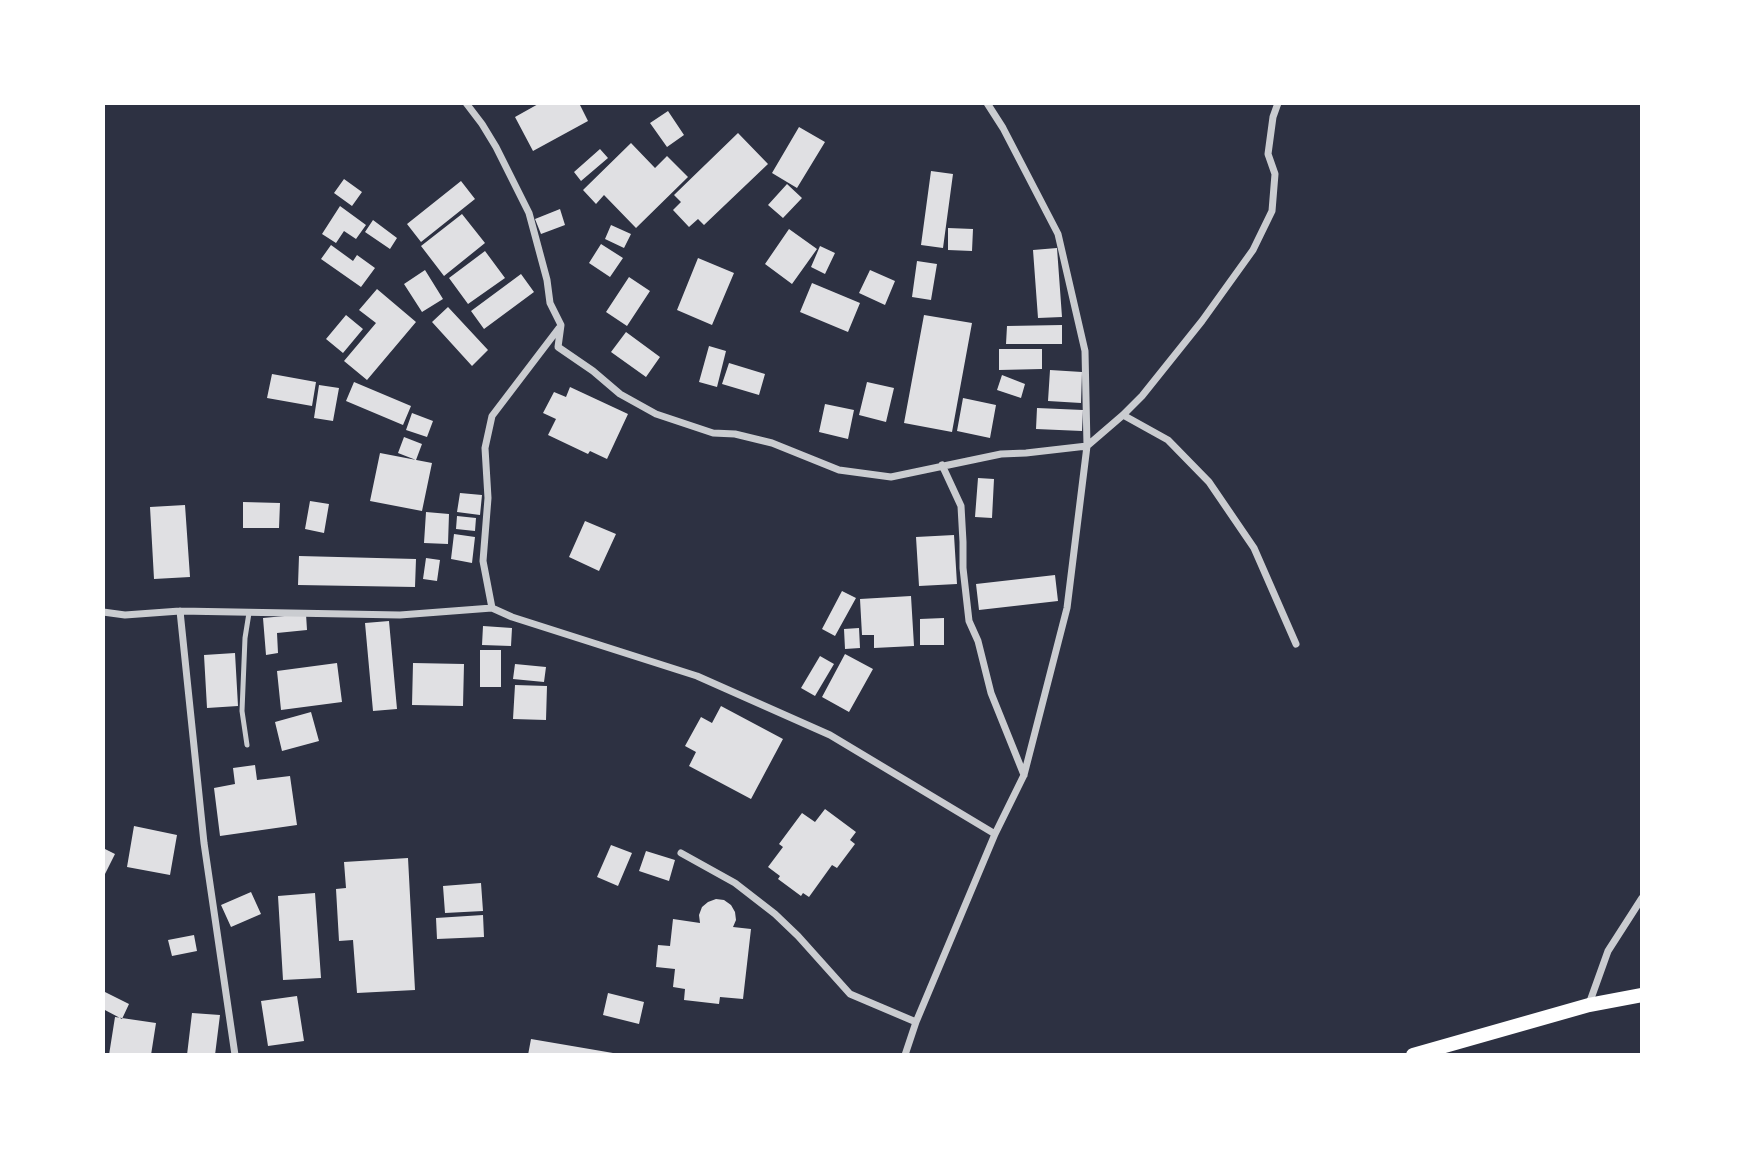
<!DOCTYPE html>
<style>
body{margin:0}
#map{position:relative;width:1745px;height:1158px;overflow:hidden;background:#2d3142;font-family:Poppins,sans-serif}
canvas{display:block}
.frame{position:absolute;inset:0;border:105px solid #fff;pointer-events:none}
</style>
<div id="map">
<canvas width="1745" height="1158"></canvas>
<div class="frame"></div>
</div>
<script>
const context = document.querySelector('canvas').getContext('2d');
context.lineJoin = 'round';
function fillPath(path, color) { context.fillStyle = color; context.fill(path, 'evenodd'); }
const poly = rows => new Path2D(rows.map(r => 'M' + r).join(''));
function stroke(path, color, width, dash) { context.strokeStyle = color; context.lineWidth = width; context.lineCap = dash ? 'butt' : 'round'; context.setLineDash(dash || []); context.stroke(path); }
fillPath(poly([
 [540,103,579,103,588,121,533,151,515,117],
 [668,111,684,135,667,147,650,123],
 [799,127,825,142,797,188,772,173],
 [738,133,768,164,704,225,698,219,689,227,673,210,681,202,674,195],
 [631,143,655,168,667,156,688,177,636,228,604,195,596,204,583,190],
 [600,149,608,158,581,181,574,172],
 [931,171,953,174,943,248,921,245],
 [344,179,362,192,352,206,334,193],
 [461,181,475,199,421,242,407,224],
 [787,184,802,198,783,218,768,205],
 [340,206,366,225,356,239,344,231,336,243,322,234],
 [560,209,565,225,541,234,535,219],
 [462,214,485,243,444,276,421,246],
 [373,220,397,238,390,249,365,232],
 [611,225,631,234,624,248,605,239],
 [948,228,973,229,972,251,948,250],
 [789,229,817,249,792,284,765,264],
 [601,244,623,258,610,277,589,263],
 [331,245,353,261,357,255,375,268,361,287,321,259],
 [820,246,835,253,825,274,811,267],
 [1057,248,1062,317,1038,318,1033,250],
 [485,251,505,278,468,304,449,278],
 [698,258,734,273,712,325,677,310],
 [917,261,937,264,931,300,912,297],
 [425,270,443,299,422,312,404,284],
 [870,270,895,281,885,305,859,293],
 [521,274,534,292,484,329,471,311],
 [629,277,650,291,627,326,606,312],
 [812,283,860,303,848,332,800,312],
 [377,289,416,322,367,380,344,361,376,323,359,310],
 [448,307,488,350,472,366,432,322],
 [346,315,363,329,343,353,326,339],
 [924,315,972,323,952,432,904,423],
 [1062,325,1062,344,1006,344,1007,326],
 [626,332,660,357,646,377,611,352],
 [709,346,726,351,717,387,699,382],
 [999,349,1042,349,1042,369,999,370],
 [729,363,765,374,759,395,722,384],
 [1050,370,1082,372,1081,403,1048,401],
 [272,374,316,382,312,406,267,398],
 [1002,375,1025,384,1021,398,997,390],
 [354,382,411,406,403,425,346,401],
 [867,382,894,388,886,422,859,415],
 [319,385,339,388,333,421,314,418],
 [570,387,628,414,607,459,590,451,588,454,548,435,556,419,543,413,554,392,566,397],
 [963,398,996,405,990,438,957,431],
 [825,404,854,410,848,439,819,432],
 [1037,408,1083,410,1082,431,1036,429],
 [412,413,433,421,427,437,406,430],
 [404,437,422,444,416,460,398,453],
 [380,453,432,463,422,511,370,501],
 [978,478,994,479,992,518,975,517],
 [460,493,482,495,480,515,457,512],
 [310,501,329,504,324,533,305,529],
 [243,502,280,503,279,528,243,528],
 [185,505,190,577,154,579,150,507],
 [426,512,449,514,448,544,424,543],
 [457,516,476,518,475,531,456,529],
 [585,521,616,534,599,571,569,557],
 [454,534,475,537,472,563,451,559],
 [954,535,957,584,919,586,916,537],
 [299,556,416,559,415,587,298,585],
 [426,558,440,560,437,581,423,579],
 [1055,575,1058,601,979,610,976,584],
 [842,591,856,598,835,636,822,629],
 [911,596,914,646,874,648,874,635,862,635,860,599],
 [306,614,307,630,277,633,278,653,266,655,263,618],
 [944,618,944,645,920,645,920,619],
 [389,621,397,709,373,711,365,623],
 [483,626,512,628,511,646,482,645],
 [859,628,860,648,845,649,844,629],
 [480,650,501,650,501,687,480,687],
 [235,653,238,706,207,708,204,655],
 [845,654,873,669,849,712,822,697],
 [820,656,834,664,815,696,801,688],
 [337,663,342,702,281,710,277,671],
 [413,663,464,664,463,706,412,705],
 [515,664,546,667,544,682,513,679],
 [515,685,547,686,546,720,513,719],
 [721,706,783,739,751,799,689,766,696,752,685,746,701,717,712,723],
 [311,712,319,741,282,751,275,722],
 [255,765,257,780,290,776,297,825,220,836,214,788,235,784,233,768],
 [825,809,856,832,850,840,855,844,837,868,832,865,809,897,803,893,801,896,778,879,780,876,768,867,783,847,779,844,802,813,815,822],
 [134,826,177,835,170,875,127,867],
 [611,845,632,853,618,886,597,877],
 [103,848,115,854,103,878],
 [646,851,675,860,669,881,639,871],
 [408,858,415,990,357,993,353,940,339,941,336,889,346,888,344,862],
 [481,883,483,911,445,913,443,886],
 [251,892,261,914,231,927,221,905],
 [315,893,321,978,283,980,278,896],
 [716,899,724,900,731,905,735,912,736,920,733,927,751,929,743,999,720,997,719,1004,684,1000,685,989,673,987,675,969,656,967,658,945,670,946,673,919,700,923,699,915,702,907,708,902],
 [483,915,484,937,437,939,436,918],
 [194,935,197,951,172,956,168,940],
 [103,991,129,1004,122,1019,103,1009],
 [608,993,644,1002,639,1024,603,1015],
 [297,996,304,1041,268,1046,261,1001],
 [192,1013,220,1015,215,1055,187,1055],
 [115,1017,156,1023,151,1055,109,1055],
 [531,1039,613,1053,613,1055,528,1055]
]), '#e0e0e3');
stroke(poly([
 [247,745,242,711,245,638,249,613]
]), '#caccd0', 5);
stroke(poly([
 [466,103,482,124,496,147,529,213,547,280,550,303,561,325,558,347,593,371,620,394,656,414,713,433,735,434,772,443,839,470,891,477,1001,454,1026,453,1087,446,1123,415,1142,396,1202,321,1253,250,1272,211,1275,174,1268,154,1273,117,1278,103],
 [1123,415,1168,440,1209,482,1254,548,1296,644],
 [942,465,961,506,963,542,963,568,969,621,978,641,991,693,1024,775],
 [492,608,483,561,488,498,485,448,492,416,559,328],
 [180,611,204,843,235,1055],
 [103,612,125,615,180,611,400,615,492,608,512,617,697,676,830,735,995,834],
 [681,853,735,883,775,914,798,936,850,994,916,1022],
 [1589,1004,1608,951,1642,898],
 [905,1055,916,1022,995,834,1024,775,1067,608,1087,446,1085,351,1058,234,1003,128,987,103]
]), '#caccd0', 7);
stroke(poly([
 [1413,1055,1589,1005,1642,995]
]), '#fff', 14);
</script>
